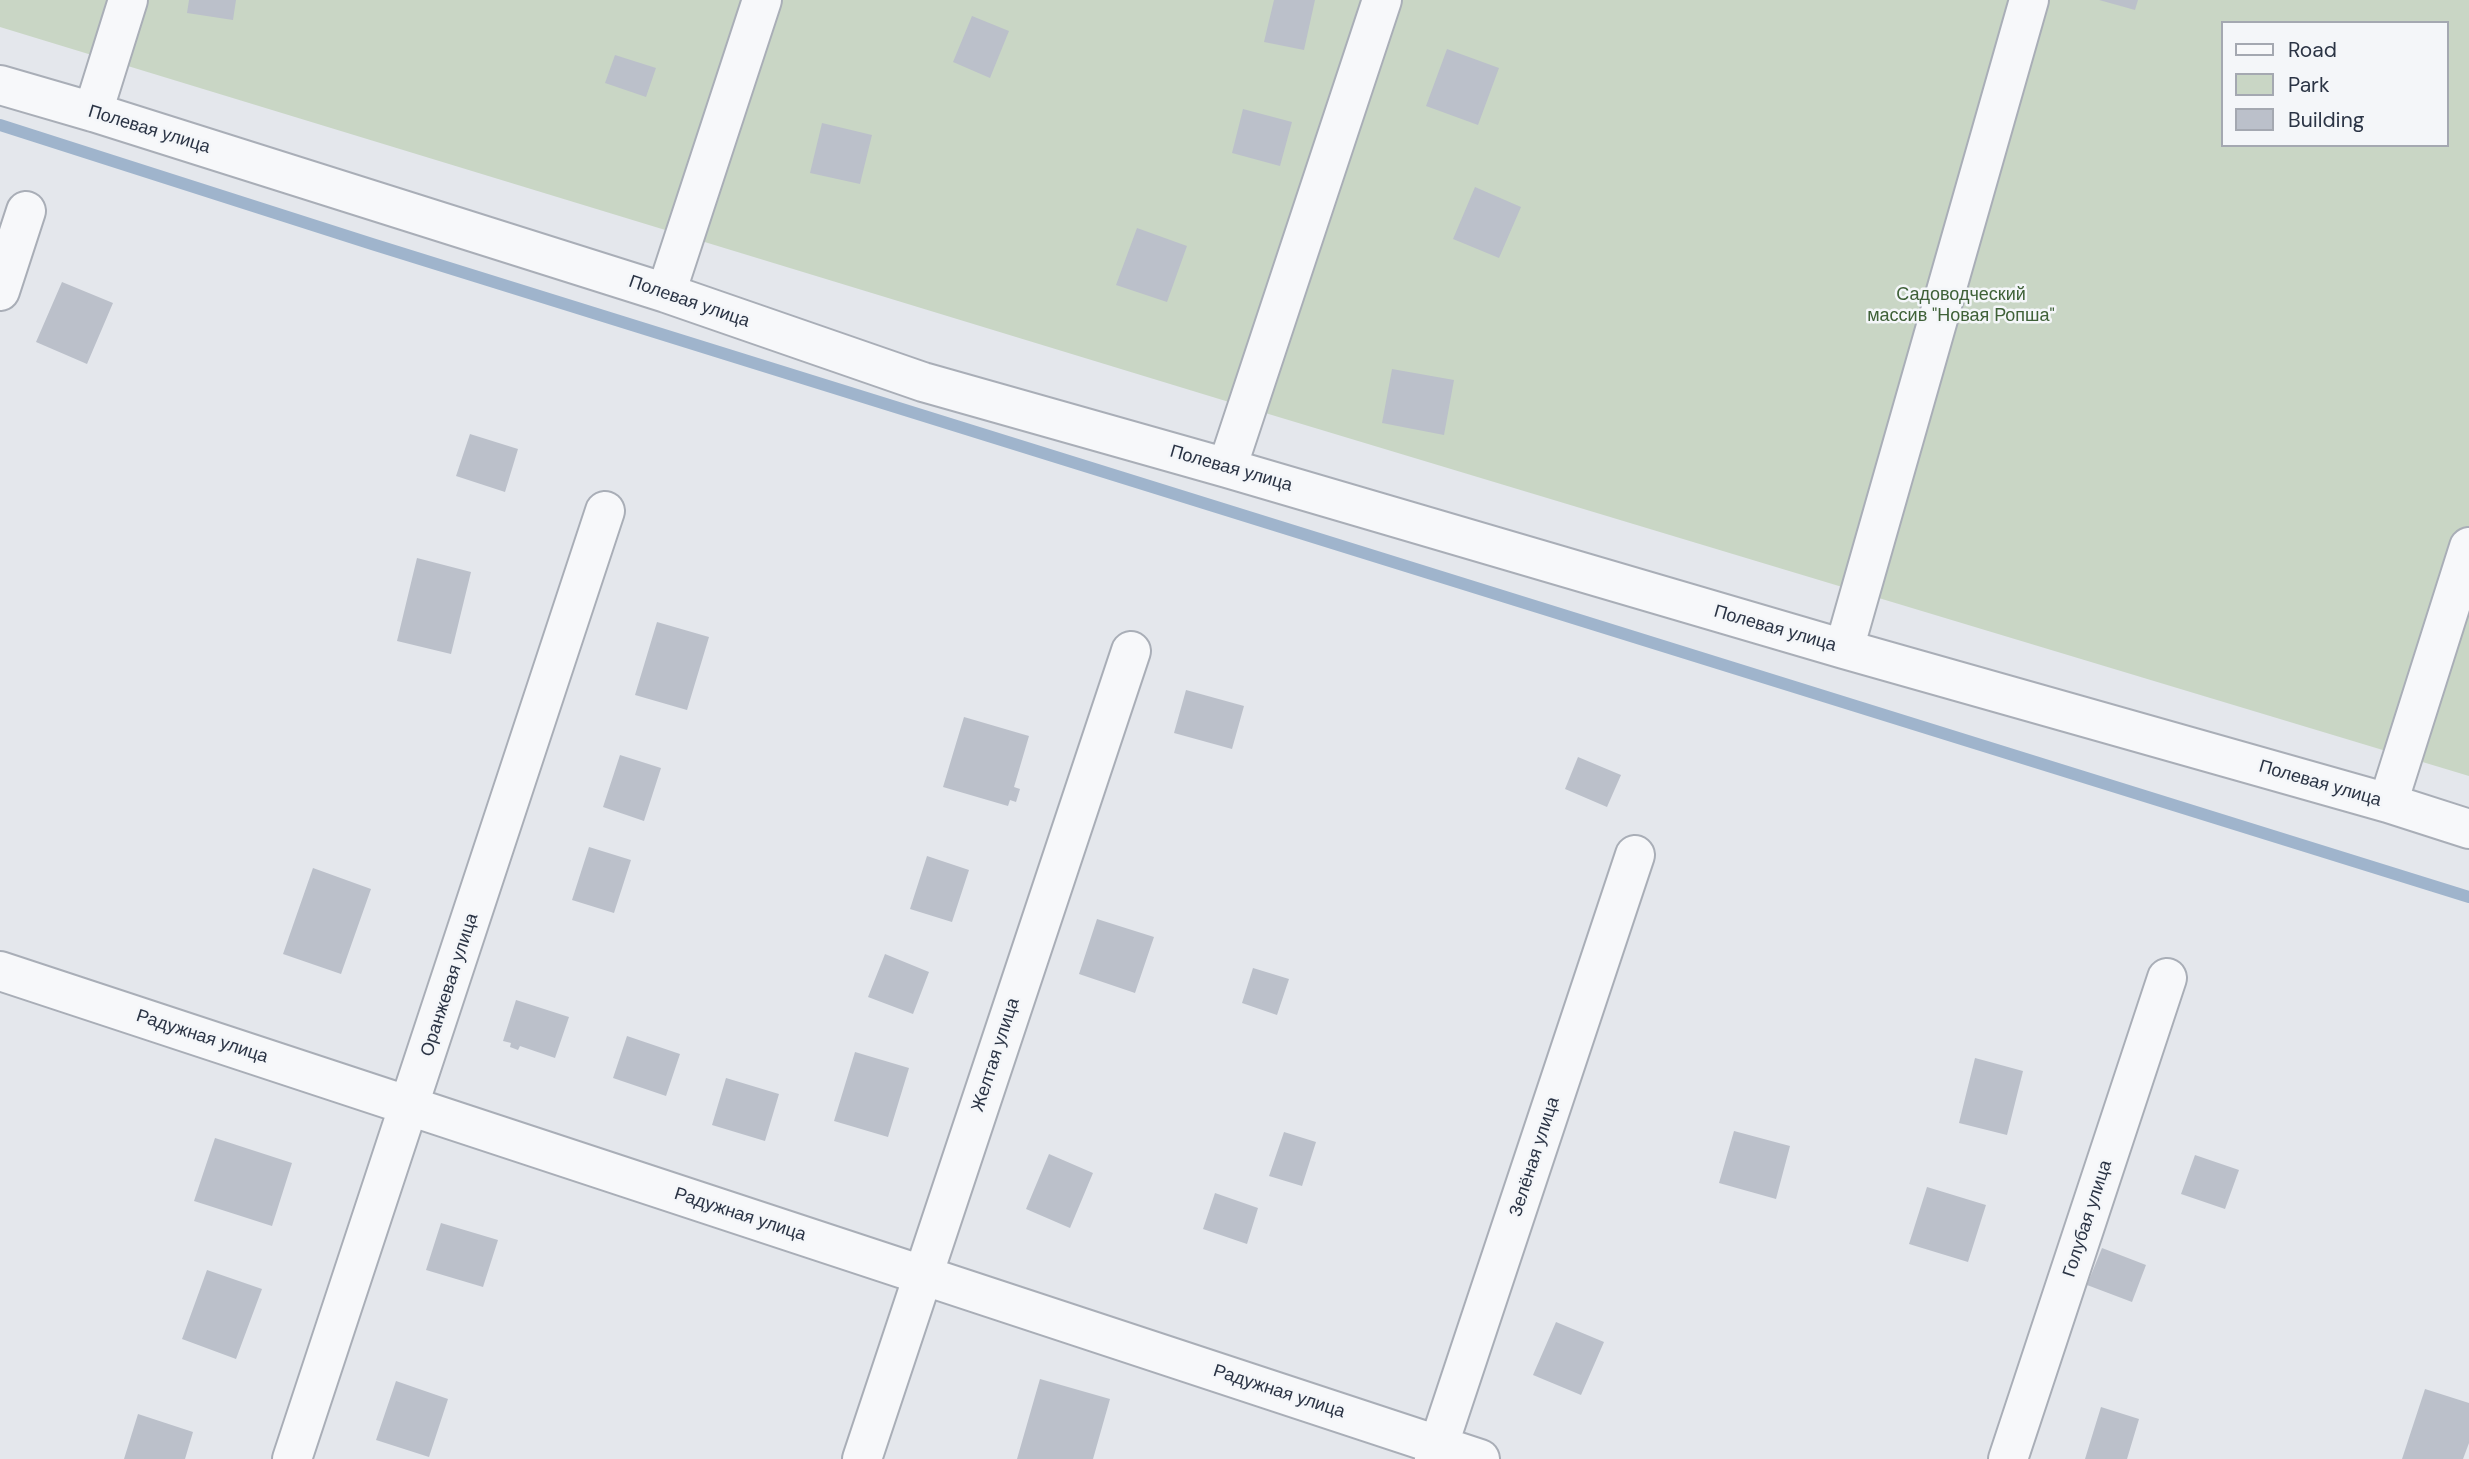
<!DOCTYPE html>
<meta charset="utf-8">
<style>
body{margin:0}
#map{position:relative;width:2469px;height:1459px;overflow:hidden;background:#e4e7ec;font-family:"DM Sans",sans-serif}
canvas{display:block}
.legend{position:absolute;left:2221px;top:21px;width:228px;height:126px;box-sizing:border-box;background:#f4f6f9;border:2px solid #a4a8b1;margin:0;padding:9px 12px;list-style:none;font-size:21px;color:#2b3445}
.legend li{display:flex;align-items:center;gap:14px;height:35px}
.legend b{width:35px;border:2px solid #a4a8b1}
</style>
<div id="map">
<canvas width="2469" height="1459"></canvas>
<ul class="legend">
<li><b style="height:9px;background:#f7f8fa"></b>Road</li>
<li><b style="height:19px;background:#c9d6c5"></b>Park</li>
<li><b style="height:19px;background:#bbc0ca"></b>Building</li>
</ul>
</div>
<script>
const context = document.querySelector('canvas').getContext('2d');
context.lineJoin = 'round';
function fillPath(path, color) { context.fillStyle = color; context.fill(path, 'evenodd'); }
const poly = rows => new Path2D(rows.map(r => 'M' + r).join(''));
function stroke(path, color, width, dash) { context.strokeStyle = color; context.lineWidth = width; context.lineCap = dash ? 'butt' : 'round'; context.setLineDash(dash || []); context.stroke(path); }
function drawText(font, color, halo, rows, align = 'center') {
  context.font = font + ' "DM Sans",sans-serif'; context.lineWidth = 5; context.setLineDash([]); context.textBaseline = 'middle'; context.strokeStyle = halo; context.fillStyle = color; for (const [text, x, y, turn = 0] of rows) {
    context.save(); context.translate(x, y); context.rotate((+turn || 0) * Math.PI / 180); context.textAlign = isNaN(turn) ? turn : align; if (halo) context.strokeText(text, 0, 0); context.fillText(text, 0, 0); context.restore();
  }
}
fillPath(poly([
 [0,0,2469,0,2469,776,1252,409,0,27],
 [2222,23,2446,23,2446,145,2222,145]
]), '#c9d6c5');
stroke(poly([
 [0,125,372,244,2469,897]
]), '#9fb4cc', 12);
fillPath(poly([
 [189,0,236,0,233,20,187,13],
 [1274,0,1315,0,1304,50,1264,42],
 [2099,0,2138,0,2135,10],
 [972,16,1009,31,990,78,953,62],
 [1447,49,1499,68,1478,125,1426,106],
 [615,55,656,68,646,97,605,83],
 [1243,109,1292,122,1280,166,1232,153],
 [822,123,872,135,860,184,810,173],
 [1475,187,1521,207,1499,258,1453,239],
 [1137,228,1187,246,1167,302,1116,285],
 [62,282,113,303,87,364,36,342],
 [1392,369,1454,380,1444,435,1382,423],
 [470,434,518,449,505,492,456,476],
 [417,558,471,572,451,654,397,641],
 [657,622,709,637,687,710,635,695],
 [1186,690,1244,706,1232,749,1174,733],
 [964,717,1029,736,1014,787,1020,789,1016,802,1010,800,1008,806,943,787],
 [620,755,661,768,644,821,603,807],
 [1578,757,1621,775,1607,807,1565,789],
 [589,847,631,860,614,913,572,900],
 [927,856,969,870,952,922,910,909],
 [313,868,371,889,341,974,283,954],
 [1097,919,1154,937,1135,993,1079,974],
 [885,954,929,972,913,1014,868,997],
 [1253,968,1289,979,1277,1015,1242,1003],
 [516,1000,569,1017,555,1058,520,1046,518,1050,510,1047,511,1043,503,1041],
 [627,1036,680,1054,666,1096,613,1078],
 [855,1052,909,1068,888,1137,834,1121],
 [1975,1058,2023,1071,2007,1135,1959,1123],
 [726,1078,779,1094,765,1141,712,1125],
 [1734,1131,1790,1146,1776,1199,1719,1183],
 [1284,1132,1316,1142,1302,1186,1269,1176],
 [215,1138,292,1163,272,1226,194,1201],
 [1049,1154,1093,1173,1070,1228,1026,1209],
 [2195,1155,2239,1170,2225,1209,2181,1194],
 [1927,1187,1986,1205,1968,1262,1909,1244],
 [1215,1193,1258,1208,1247,1244,1203,1229],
 [441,1223,498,1240,483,1287,426,1270],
 [2102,1248,2146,1265,2132,1302,2087,1285],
 [207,1270,262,1289,236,1359,182,1339],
 [1556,1322,1604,1342,1581,1395,1533,1375],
 [1040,1379,1110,1399,1093,1459,1017,1459],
 [396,1381,448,1399,429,1457,376,1440],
 [2425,1389,2469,1403,2469,1443,2463,1459,2402,1459],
 [2101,1407,2139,1419,2127,1459,2085,1459],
 [138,1414,193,1432,185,1459,124,1459]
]), '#bbc0ca');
const minor = poly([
 [0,85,93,112,666,293,923,382,1227,468,1844,649,2388,803,2469,829],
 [93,112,128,0],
 [0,291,26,211],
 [666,293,762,0],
 [1227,468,1382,0],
 [1844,649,2029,0],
 [2388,803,2469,547],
 [0,971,1480,1459],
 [292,1459,605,511],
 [862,1459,1131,651],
 [1434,1459,1635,855],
 [2008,1459,2167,978]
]);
stroke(minor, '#a9aeb7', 42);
stroke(minor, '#f7f8fa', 38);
drawText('18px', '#2b3445', '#f4f6f9', [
 ["Полевая улица",149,130,17],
 ["Полевая улица",689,302,19],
 ["Полевая улица",1231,469,16],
 ["Полевая улица",1775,629,16],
 ["Полевая улица",2320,784,16],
 ["Оранжевая улица",450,985,-72],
 ["Радужная улица",202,1037,18],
 ["Желтая улица",996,1055,-72],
 ["Зелёная улица",1535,1157,-72],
 ["Радужная улица",740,1215,18],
 ["Голубая улица",2088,1219,-72],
 ["Радужная улица",1279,1392,18]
]);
drawText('18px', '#3f6138', '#f4f6f9', [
 ["Садоводческий",1961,295],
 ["массив \"Новая Ропша\"",1961,316]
]);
</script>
